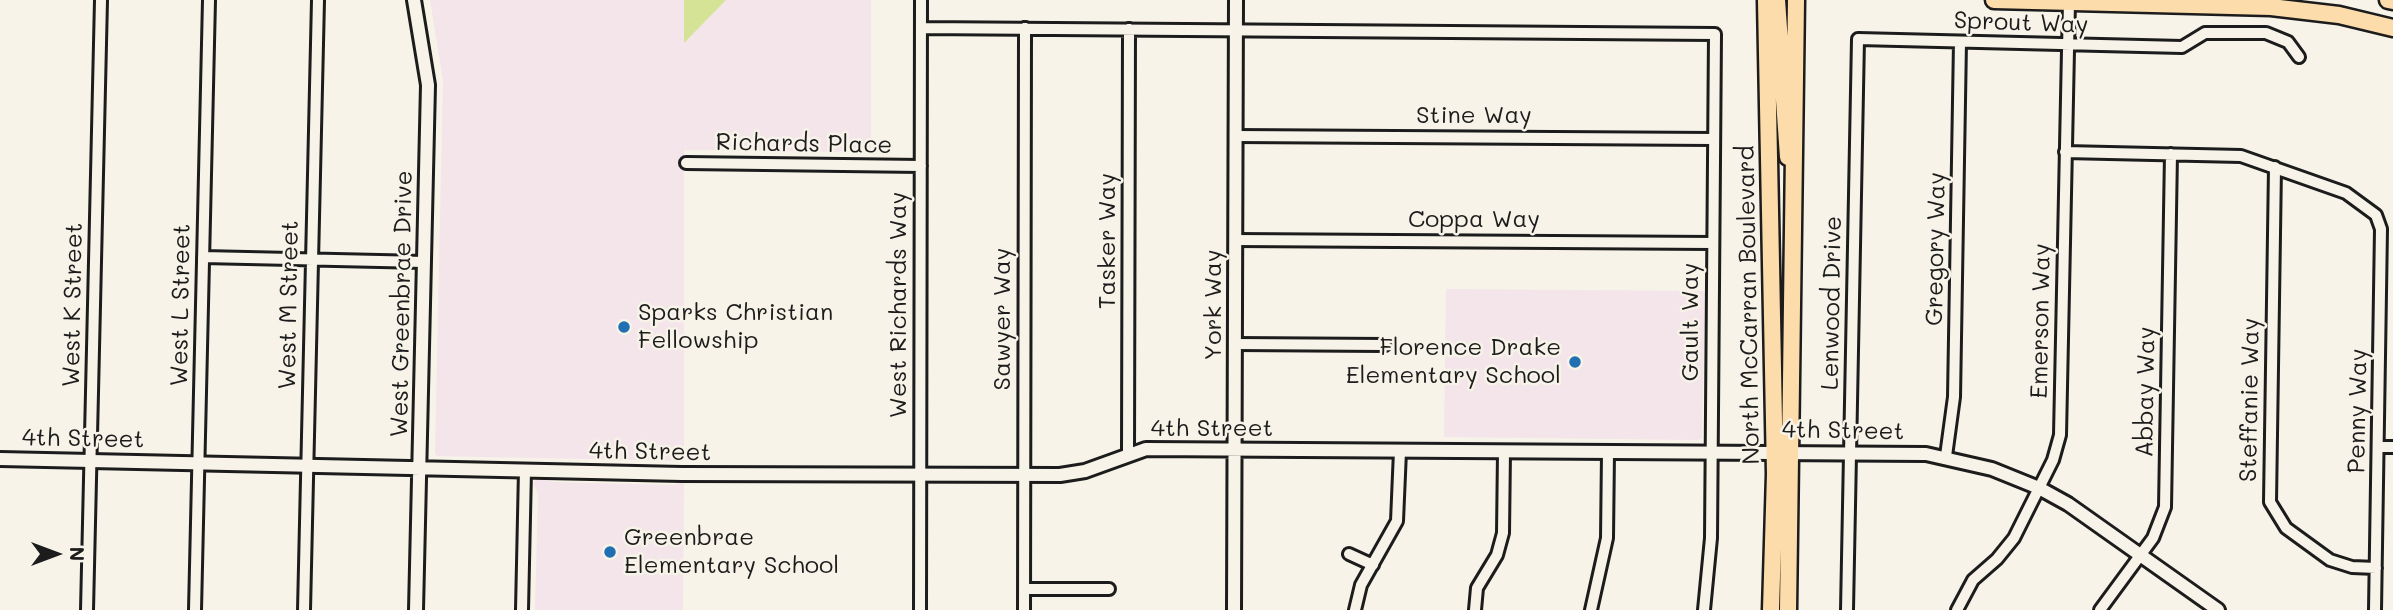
<!DOCTYPE html>
<style>
body{margin:0}
#map{position:relative;width:2393px;height:610px;overflow:hidden;background:#f7f3e8;font-family:Mali,sans-serif}
canvas{display:block}
.north{position:absolute;left:21px;top:519px;width:70px;height:70px;-webkit-text-stroke:5px #f7f3e8;paint-order:stroke;rotate:90deg;font-size:19px;font-weight:700;line-height:28px;text-align:center;color:#1c1c1c}
.north::after{content:'';display:block;margin:auto;width:24px;height:32px;background:#1c1c1c;clip-path:polygon(50% 0,100% 100%,50% 72%,0 100%)}
</style>
<div id="map">
<canvas width="2393" height="610"></canvas>
<div class="north">N</div>
</div>
<script>
const context = document.querySelector('canvas').getContext('2d');
context.lineJoin = 'round';
function fillPath(path, color) { context.fillStyle = color; context.fill(path, 'evenodd'); }
const poly = rows => new Path2D(rows.map(r => 'M' + r).join(''));
function stroke(path, color, width, dash) { context.strokeStyle = color; context.lineWidth = width; context.lineCap = dash ? 'butt' : 'round'; context.setLineDash(dash || []); context.stroke(path); }
function drawText(font, color, halo, rows, align = 'center') {
  context.font = font + ' Mali,sans-serif'; context.lineWidth = 5; context.setLineDash([]); context.textBaseline = 'middle'; context.strokeStyle = halo; context.fillStyle = color; for (const [text, x, y, turn = 0] of rows) {
    context.save(); context.translate(x, y); context.rotate((+turn || 0) * Math.PI / 180); context.textAlign = isNaN(turn) ? turn : align; if (halo) context.strokeText(text, 0, 0); context.fillText(text, 0, 0); context.restore();
  }
}
fillPath(poly([
 [430,0,684,0,684,42,726,0,871,0,871,152,684,150,684,461,437,456,435,453,443,80],
 [1446,289,1705,291,1702,438,1698,440,1444,437],
 [538,477,552,482,674,485,684,482,683,610,535,610,538,494,533,484]
]), '#f3e5ea');
fillPath(poly([
 [684,0,726,0,684,43]
]), '#d5e396');
const minor = poly([
 [921,28,1715,34,1711,538,1704,610],
 [1235,136,1713,139],
 [2065,152,2241,156,2346,193,2376,215,2381,229,2375,610],
 [686,163,921,166],
 [2275,167,2270,502,2286,528,2330,560,2352,567,2376,568],
 [1235,240,1713,243],
 [203,257,424,262],
 [1235,344,1385,345],
 [2378,447,2393,447],
 [1128,454,1129,29],
 [1946,456,1954,397,1960,42],
 [1349,554,1373,565],
 [1024,589,1109,589],
 [87,610,101,0],
 [195,610,209,0],
 [304,610,318,0],
 [522,610,525,470],
 [920,610,921,0],
 [1024,610,1025,28],
 [1355,610,1361,585,1397,521,1400,451],
 [1475,610,1477,588,1497,555,1503,533,1504,452],
 [1591,610,1607,538,1608,453],
 [1847,610,1858,39,2182,47,2205,33,2266,33,2288,42,2299,57],
 [1957,610,1973,580,1997,559,2014,538,2053,460,2060,435,2069,2],
 [2100,610,2153,538,2165,507,2171,154]
]);
const tertiary = poly([
 [414,0,428,85,416,610],
 [0,459,682,474,1060,475,1085,471,1146,449,1926,454,1992,469,2039,488,2068,504,2218,610],
 [1234,610,1236,0]
]);
const primary = poly([
 [1766,0,1775,474,1771,610],
 [1777,0,1788,157],
 [1994,0,2271,7,2339,15,2393,28],
 [2388,0,2393,1],
 [1788,610,1796,0]
]);
stroke(minor, '#1c1c1c', 16);
stroke(tertiary, '#1c1c1c', 18);
stroke(primary, '#1c1c1c', 21);
stroke(minor, '#f7f3e8', 10);
stroke(tertiary, '#f7f3e8', 12);
stroke(primary, '#fddcac', 16);
for (const [x, y, r, color] of [
 [624,327,7,"#1f6fb2"],
 [1575,362,7,"#1f6fb2"],
 [610,552,7,"#1f6fb2"]
]) { const dot = new Path2D(); dot.arc(x, y, r, 0, 2 * Math.PI); context.fillStyle = color; context.fill(dot); stroke(dot, '#f7f3e8', 2.5); }
drawText('24px', '#1c1c1c', '#f7f3e8', [
 ["Sprout Way",2021,23,2],
 ["Stine Way",1474,116],
 ["Richards Place",804,144,1],
 ["Coppa Way",1474,220],
 ["Tasker Way",1108,241,-90],
 ["Gregory Way",1936,249,-89],
 ["Lenwood Drive",1832,303,-89],
 ["West Greenbrae Drive",402,304,-89],
 ["West K Street",73,305,-89],
 ["West L Street",181,305,-89],
 ["West M Street",289,305,-89],
 ["West Richards Way",899,305,-90],
 ["York Way",1214,305,-90],
 ["North McCarran Boulevard",1749,305,-91],
 ["Sawyer Way",1003,319,-90],
 ["Emerson Way",2041,321,-89],
 ["Gault Way",1691,322,-90],
 ["Abbay Way",2146,392,-89],
 ["Steffanie Way",2250,400,-89],
 ["Penny Way",2358,411,-89],
 ["4th Street",1212,429],
 ["4th Street",1843,431,1],
 ["4th Street",83,439,1],
 ["4th Street",650,452,1]
]);
drawText('24px', '#1c1c1c', '#f7f3e8', [
 ["Sparks Christian",638,313],
 ["Fellowship",638,341],
 ["Florence Drake",1561,348,"right"],
 ["Elementary School",1561,376,"right"],
 ["Greenbrae",624,538],
 ["Elementary School",624,566]
], 'left');
</script>
